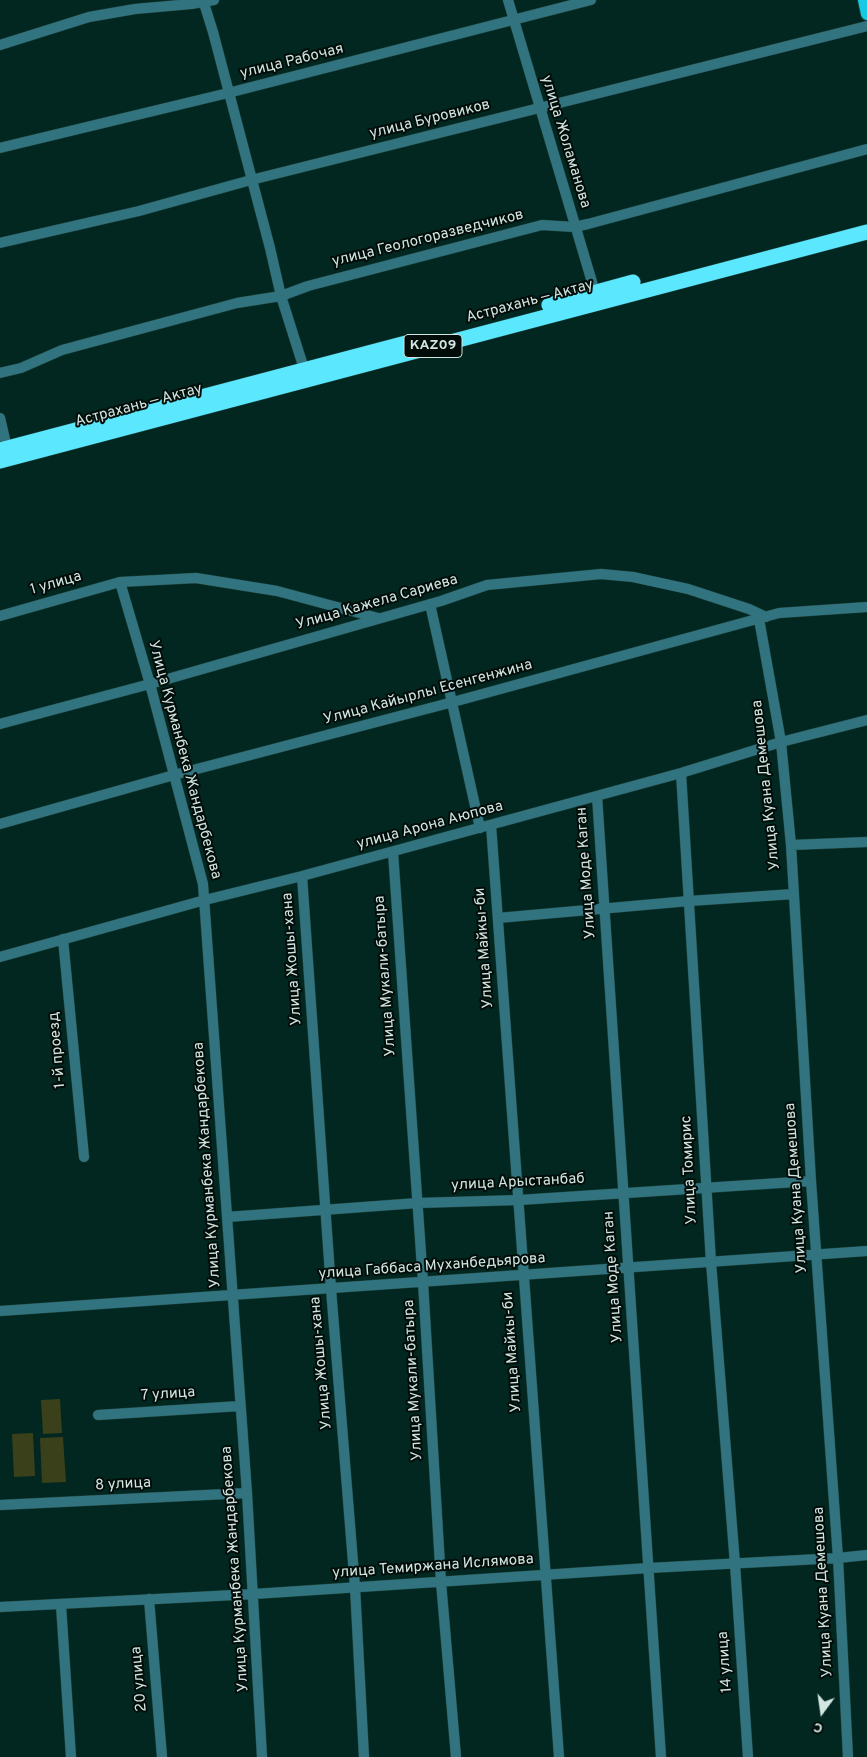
<!DOCTYPE html>
<meta charset="utf-8">
<style>
body{margin:0}
#map{position:relative;width:867px;height:1757px;overflow:hidden;background:#012720;font-family:Overpass,sans-serif}
canvas{display:block}
.north{position:absolute;left:797px;top:1687px;width:50px;height:50px;-webkit-text-stroke:4px #020d0a;paint-order:stroke;rotate:194deg;font-size:14px;font-weight:700;line-height:20px;text-align:center;color:#d2e5e0}
.north::after{content:'';display:block;margin:auto;width:18px;height:22px;background:#d2e5e0;clip-path:polygon(50% 0,100% 100%,50% 72%,0 100%)}
</style>
<div id="map">
<canvas width="867" height="1757"></canvas>
<div class="north">С</div>
</div>
<script>
const context = document.querySelector('canvas').getContext('2d');
context.lineJoin = 'round';
function fillPath(path, color) { context.fillStyle = color; context.fill(path, 'evenodd'); }
const poly = rows => new Path2D(rows.map(r => 'M' + r).join(''));
function stroke(path, color, width, dash) { context.strokeStyle = color; context.lineWidth = width; context.lineCap = dash ? 'butt' : 'round'; context.setLineDash(dash || []); context.stroke(path); }
function drawText(font, color, halo, rows, align = 'center') {
  context.font = font + ' Overpass,sans-serif'; context.lineWidth = 4; context.setLineDash([]); context.textBaseline = 'middle'; context.strokeStyle = halo; context.fillStyle = color; for (const [text, x, y, turn = 0] of rows) {
    context.save(); context.translate(x, y); context.rotate((+turn || 0) * Math.PI / 180); context.textAlign = isNaN(turn) ? turn : align; if (halo) context.strokeText(text, 0, 0); context.fillText(text, 0, 0); context.restore();
  }
}
fillPath(poly([
 [60,1399,62,1433,43,1434,41,1400],
 [33,1433,35,1476,14,1477,12,1434],
 [63,1437,66,1482,42,1483,40,1438]
]), '#3a401a');
const minor = poly([
 [203,0,213,32,270,248,281,296,306,375],
 [508,0,595,292],
 [0,45,89,17,135,9,191,4,214,0],
 [0,148,228,93,591,0],
 [0,243,139,211,251,180,867,26],
 [0,373,21,368,62,350,237,303,281,296,308,286,542,225,574,227,588,224,867,149],
 [0,418,7,448],
 [120,582,150,684,203,884,247,1493,262,1757],
 [430,604,480,828],
 [0,616,120,582,196,578,277,591,378,618],
 [759,619,781,742,791,845,811,1181,838,1558,848,1757],
 [0,724,150,684,441,601,487,585,601,574,633,577,688,589,749,609,766,617],
 [681,773,711,1262,735,1564,748,1757],
 [597,796,661,1757],
 [0,824,174,775,453,702,779,613,867,607],
 [491,825,559,1757],
 [791,845,867,842],
 [393,852,423,1282,441,1582,456,1757],
 [302,876,331,1289,355,1587,364,1757],
 [498,918,689,901,794,894],
 [63,939,84,1157],
 [0,957,205,900,302,876,681,773,781,742,867,720],
 [227,1217,418,1203,519,1200,811,1181],
 [0,1311,867,1251],
 [98,1415,240,1406],
 [0,1505,247,1493],
 [149,1599,162,1757],
 [61,1605,71,1757],
 [0,1607,254,1594,649,1568,838,1558,867,1555]
]);
const major = poly([
 [864,0,867,14]
]);
const highway = poly([
 [549,305,633,282],
 [0,450,406,343],
 [0,461,867,232]
]);
stroke(minor, '#1e423b', 11);
stroke(major, '#1e423b', 14);
stroke(highway, '#1e423b', 16);
stroke(minor, '#317480', 10);
stroke(major, '#15cae2', 12);
stroke(highway, '#5be7fe', 15);
for (const [x, y, w] of [
 [433,346,58]
]) { const box = new Path2D(); box.roundRect(x - w / 2, y - 11.5, w, 23, 4); context.fillStyle = '#020d0a'; context.fill(box); stroke(box, '#d2e5e0', 1); }
drawText('bold 14px', '#d2e5e0', null, [
 ["KAZ09",433,346]
]);
drawText('15px', '#d2e5e0', '#020d0a', [
 ["улица Рабочая",292,62,-14],
 ["улица Буровиков",430,120,-14],
 ["улица Жоламанова",565,142,73],
 ["улица Геологоразведчиков",428,239,-14],
 ["Астрахань — Актау",530,302,-15],
 ["Астрахань — Актау",139,406,-15],
 ["1 улица",56,584,-16],
 ["Улица Кажела Сариева",377,603,-16],
 ["Улица Кайырлы Есенгенжина",428,693,-15],
 ["Улица Курманбека Жандарбекова",184,760,75],
 ["Улица Куана Демешова",767,785,-96],
 ["улица Арона Аюпова",430,826,-15],
 ["Улица Моде Каган",587,873,-94],
 ["Улица Майкы-би",485,948,-94],
 ["Улица Жошы-хана",293,959,-94],
 ["Улица Мукали-батыра",386,976,-94],
 ["1-й проезд",58,1050,-95],
 ["Улица Курманбека Жандарбекова",208,1165,-94],
 ["Улица Томирис",690,1170,-93],
 ["улица Арыстанбаб",518,1183,-3],
 ["Улица Куана Демешова",797,1188,-94],
 ["улица Габбаса Муханбедьярова",432,1267,-4],
 ["Улица Моде Каган",614,1277,-94],
 ["Улица Майкы-би",513,1352,-94],
 ["Улица Жошы-хана",322,1363,-95],
 ["Улица Мукали-батыра",414,1380,-93],
 ["7 улица",168,1395,-4],
 ["8 улица",123,1485,-3],
 ["улица Темиржана Ислямова",433,1567,-4],
 ["Улица Курманбека Жандарбекова",236,1569,-94],
 ["Улица Куана Демешова",824,1592,-93],
 ["14 улица",726,1662,-94],
 ["20 улица",140,1679,-95]
]);
</script>
